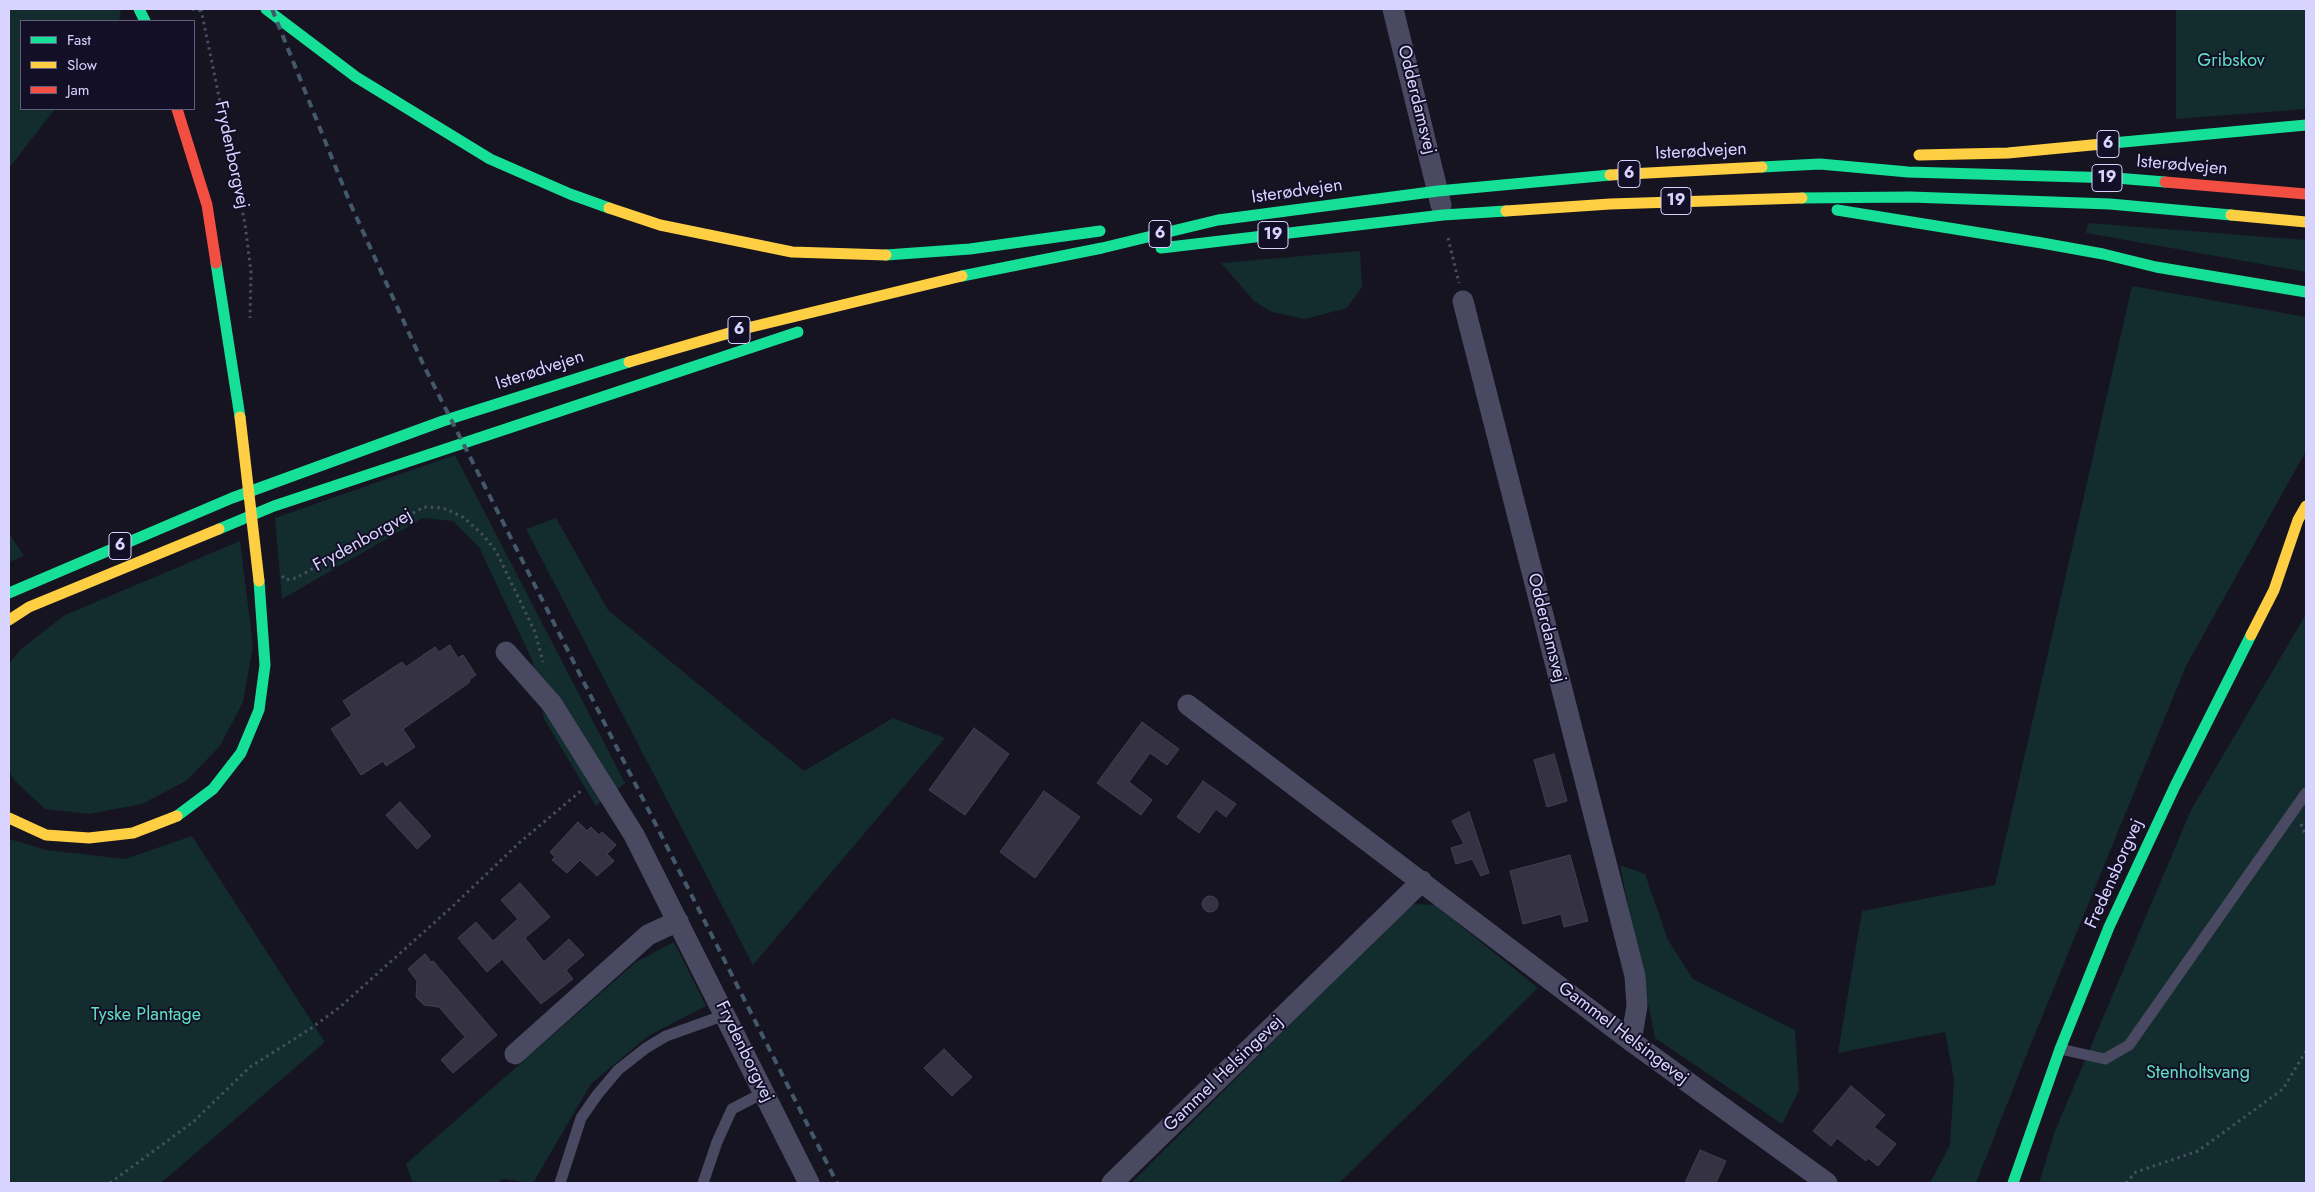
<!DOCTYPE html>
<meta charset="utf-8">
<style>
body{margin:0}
#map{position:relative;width:2315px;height:1192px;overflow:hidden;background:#161421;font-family:Jost,sans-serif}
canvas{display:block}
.frame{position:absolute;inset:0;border:10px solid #d9d4ff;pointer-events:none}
.legend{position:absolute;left:20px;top:20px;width:175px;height:90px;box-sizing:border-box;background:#130f26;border:1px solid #625e7d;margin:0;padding:6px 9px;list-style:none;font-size:15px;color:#d9d4ff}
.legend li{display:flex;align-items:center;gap:10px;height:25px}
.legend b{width:25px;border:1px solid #625e7d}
</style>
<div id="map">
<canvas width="2315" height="1192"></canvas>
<div class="frame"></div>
<ul class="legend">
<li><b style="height:6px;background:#16e098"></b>Fast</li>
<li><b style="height:6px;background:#ffcf43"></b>Slow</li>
<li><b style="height:6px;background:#f24e42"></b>Jam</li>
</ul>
</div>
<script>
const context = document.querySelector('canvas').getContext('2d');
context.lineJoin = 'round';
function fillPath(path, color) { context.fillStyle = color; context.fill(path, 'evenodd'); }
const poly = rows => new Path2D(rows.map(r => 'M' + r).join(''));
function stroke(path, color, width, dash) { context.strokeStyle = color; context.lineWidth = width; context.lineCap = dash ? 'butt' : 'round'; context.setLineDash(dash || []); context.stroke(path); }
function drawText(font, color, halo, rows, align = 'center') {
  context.font = font + ' Jost,sans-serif'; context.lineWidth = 4; context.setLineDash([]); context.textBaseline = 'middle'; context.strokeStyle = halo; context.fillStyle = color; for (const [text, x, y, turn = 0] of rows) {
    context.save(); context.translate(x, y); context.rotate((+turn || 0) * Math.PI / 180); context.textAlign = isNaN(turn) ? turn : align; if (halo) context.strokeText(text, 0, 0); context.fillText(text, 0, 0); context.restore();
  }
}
fillPath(poly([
 [9,9,121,9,119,21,21,21,21,109,55,109,9,168],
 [2176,9,2306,9,2306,109,2176,119],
 [2088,223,2306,240,2306,272,2086,233],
 [1360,251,1362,287,1347,308,1305,319,1272,312,1254,301,1221,263],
 [2132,286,2306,317,2306,451,2186,666,2028,1051,1976,1183,1930,1183,1950,1145,1954,1079,1945,1032,1838,1053,1862,911,1995,885],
 [455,455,625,783,596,806,544,719,532,660,479,547,453,521,423,518,282,599,275,518],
 [556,518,608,610,804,771,893,718,945,738,753,965,526,529],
 [9,533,24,556,9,562],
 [240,541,253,646,243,702,220,746,186,781,142,804,89,814,45,809,14,780,9,771,9,664,21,649,65,615],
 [2306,614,2306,1183,2039,1183,2055,1131,2191,810],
 [192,836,325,1042,161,1183,9,1183,9,839,47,850,125,859],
 [1620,865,1645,874,1668,940,1693,979,1795,1030,1799,1090,1782,1124,1655,1038],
 [1411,904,1435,905,1538,988,1339,1183,1131,1183],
 [674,942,706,1006,648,1036,591,1084,533,1183,503,1179,497,1183,413,1183,406,1164,636,962]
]), '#132c2d');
const building = poly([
 [450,645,458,658,463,655,476,675,469,680,470,682,403,729,415,747,386,766,383,761,361,775,331,729,352,715,343,701,402,662,406,667,435,647,439,652,450,645],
 [1142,722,1179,749,1167,765,1150,753,1129,782,1152,800,1141,815,1097,783,1142,722],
 [974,728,1009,754,965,815,929,790,974,728],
 [1554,754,1567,801,1547,807,1534,760,1554,754],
 [1203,781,1236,804,1226,817,1216,809,1199,833,1177,817,1203,781],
 [1044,791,1080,817,1035,878,1000,852,1044,791],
 [400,802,431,836,417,849,386,815,400,802],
 [1469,812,1489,873,1481,876,1472,859,1456,864,1451,848,1464,844,1452,821,1469,812],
 [578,822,587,831,591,827,599,835,602,832,616,845,607,854,614,861,597,876,580,860,567,873,552,860,555,857,550,852,578,822],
 [1570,855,1588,921,1564,927,1561,914,1523,924,1510,871,1570,855],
 [520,883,550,917,525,938,544,962,569,939,584,955,566,970,573,979,541,1004,502,959,487,972,458,938,476,922,493,941,518,919,501,900,520,883],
 '1202 904a8 8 0 1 1 16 0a8 8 0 1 1-16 0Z',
 [425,954,431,962,433,961,497,1035,453,1073,441,1060,465,1037,439,1007,424,1005,416,997,417,981,408,969,425,954],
 [944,1049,972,1077,952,1096,924,1068,944,1049],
 [1851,1086,1885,1115,1874,1127,1896,1144,1878,1166,1868,1158,1866,1161,1837,1138,1831,1146,1813,1131,1851,1086],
 [1700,1150,1726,1161,1716,1183,1685,1183,1700,1150]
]);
fillPath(building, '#343243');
stroke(building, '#433f54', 1);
stroke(poly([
 [192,9,201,11],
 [201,9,245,224,251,272,250,318],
 [1448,238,1459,283],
 [282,576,286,580,296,578,424,507,443,508,463,517,483,535,496,551,535,632,543,662],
 [2301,824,2306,836],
 [110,1183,193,1122,250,1067,310,1029,340,1007,454,905,519,843,582,790],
 [2126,1183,2136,1172,2198,1151,2283,1089,2306,1051]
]), '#44505f', 3, [2.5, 4]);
stroke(poly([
 [2060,1049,2105,1059,2129,1045,2306,793],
 [560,1183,581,1118,597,1095,618,1070,646,1048,666,1036,725,1015],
 [703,1183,717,1142,732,1109,763,1093]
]), '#4a4962', 11);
stroke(poly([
 [1393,9,1441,205],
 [1463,301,1635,976,1637,1006,1631,1041],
 [506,652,552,704,634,835,809,1183],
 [1188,705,1631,1041,1827,1183],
 [515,1054,648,935,678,921],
 [1112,1183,1422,881]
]), '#4a4962', 21);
stroke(poly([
 [139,9,145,21],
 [266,9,356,77,490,159,570,194,609,208],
 [2102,144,2306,125],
 [1762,167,1820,164,1908,172,2116,178,2165,182],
 [1802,198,1910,197,2110,204,2231,215],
 [1837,210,2042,243,2103,254,2156,267,2306,292],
 [1161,248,1443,215,1506,211],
 [886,255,970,249,1100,231],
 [216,263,240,417],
 [962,276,1102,248,1218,220,1438,191,1610,175],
 [219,529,274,506,798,332],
 [9,593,232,498,443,421,629,362],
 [177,816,213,789,241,753,259,710,265,665,259,581],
 [2013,1183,2060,1049,2109,927,2175,786,2251,635]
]), '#16e098', 11);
stroke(poly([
 [1919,155,2008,153,2102,144],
 [1610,175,1762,167],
 [609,208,660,225,792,252,886,255],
 [1506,211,1610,204,1802,198],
 [2231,215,2306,222],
 [629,362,743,329,962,276],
 [9,620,29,607,219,529],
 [2251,635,2274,590,2298,520,2306,506],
 [9,818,46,835,89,838,133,833,177,816]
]), '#ffcf43', 11);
stroke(poly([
 [177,109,207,205,216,263],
 [2165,182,2306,194]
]), '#f24e42', 11);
stroke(poly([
 [272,9,350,203,424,366,837,1183]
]), '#43596b', 4, [8, 6]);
stroke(poly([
 [240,417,259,581]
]), '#ffcf43', 11);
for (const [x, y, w] of [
 [2108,144,22],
 [1629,174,22],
 [2107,178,30],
 [1676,201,30],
 [1160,234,22],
 [1273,235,30],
 [739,330,22],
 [120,546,22]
]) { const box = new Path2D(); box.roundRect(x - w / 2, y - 13.5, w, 27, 4); context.fillStyle = '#130f26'; context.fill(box); stroke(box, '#d9d4ff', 1); }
drawText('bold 16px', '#d9d4ff', null, [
 ["6",2108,144],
 ["6",1629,174],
 ["19",2107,178],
 ["19",1676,201],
 ["6",1160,234],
 ["19",1273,235],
 ["6",739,330],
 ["6",120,546]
]);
drawText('18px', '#5fe0c0', '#130f26', [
 ["Gribskov",2231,62],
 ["Tyske Plantage",146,1016],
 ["Stenholtsvang",2198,1074]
]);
drawText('18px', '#d9d4ff', '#130f26', [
 ["Odderdamsvej",1416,100,76],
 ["Isterødvejen",1701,152,-3],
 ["Frydenborgvej",231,155,78],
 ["Isterødvejen",2182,166,5],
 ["Isterødvejen",1297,192,-8],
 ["Isterødvejen",540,371,-18],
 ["Frydenborgvej",363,541,-29],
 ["Odderdamsvej",1546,628,76],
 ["Fredensborgvej",2115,874,-66],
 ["Gammel Helsingevej",1623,1034,37],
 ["Frydenborgvej",744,1052,64],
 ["Gammel Helsingevej",1224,1074,-44]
]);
</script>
